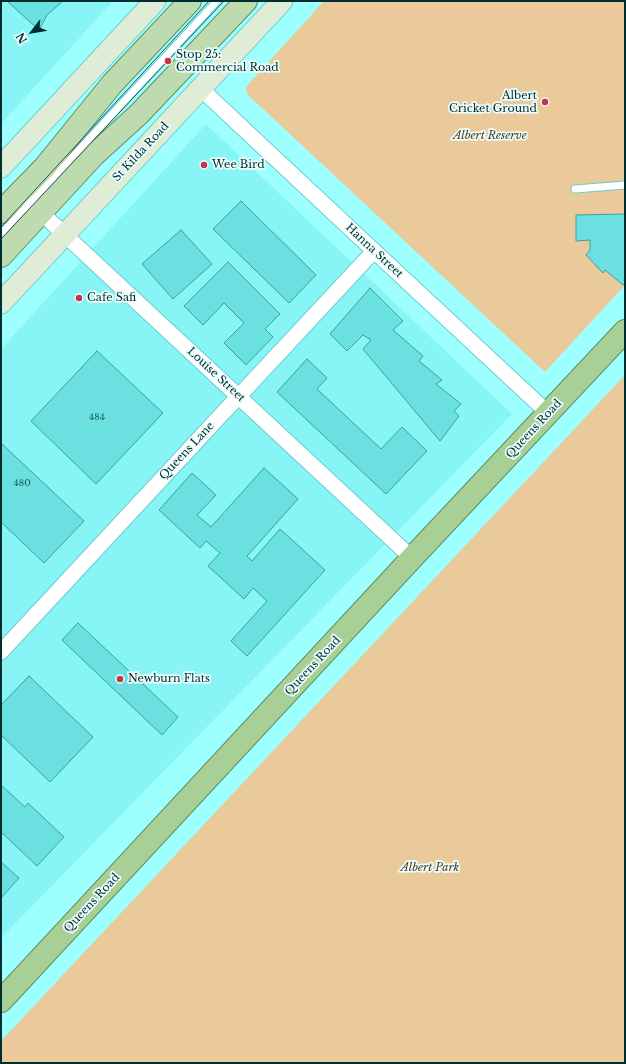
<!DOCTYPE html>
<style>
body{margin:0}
#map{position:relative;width:626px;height:1064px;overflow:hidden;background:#9effff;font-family:"Libre Baskerville",serif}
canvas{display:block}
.frame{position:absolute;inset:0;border:2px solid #002d2e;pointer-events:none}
.north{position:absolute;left:12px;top:12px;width:40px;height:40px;-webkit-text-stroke:3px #ebfdfc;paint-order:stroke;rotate:239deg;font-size:11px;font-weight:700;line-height:16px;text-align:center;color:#002d2e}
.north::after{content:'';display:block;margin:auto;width:14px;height:18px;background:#002d2e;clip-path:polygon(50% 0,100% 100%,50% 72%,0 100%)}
</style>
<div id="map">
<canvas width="626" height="1064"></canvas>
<div class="frame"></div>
<div class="north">N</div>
</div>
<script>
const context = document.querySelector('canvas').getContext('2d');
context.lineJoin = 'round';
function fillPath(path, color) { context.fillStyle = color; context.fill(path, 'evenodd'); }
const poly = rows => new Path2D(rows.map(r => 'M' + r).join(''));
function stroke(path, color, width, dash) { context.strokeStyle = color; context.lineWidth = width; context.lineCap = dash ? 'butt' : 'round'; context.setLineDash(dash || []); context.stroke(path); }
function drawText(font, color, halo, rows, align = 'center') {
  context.font = font + ' "Libre Baskerville",serif'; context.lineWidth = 3.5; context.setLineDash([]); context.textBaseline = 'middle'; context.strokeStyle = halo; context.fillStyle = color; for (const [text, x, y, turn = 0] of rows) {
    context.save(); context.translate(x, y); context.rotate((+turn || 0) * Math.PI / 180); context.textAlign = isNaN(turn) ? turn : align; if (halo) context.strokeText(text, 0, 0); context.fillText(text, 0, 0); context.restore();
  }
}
fillPath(poly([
 [1,1,113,1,1,124],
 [206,124,512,414,1,938,1,349]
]), '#87f4f5');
fillPath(poly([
 [324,1,625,1,625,285,545,372,247,94,246,87],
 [625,375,625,1063,1,1063,1,1041]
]), '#eac99b');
const building = poly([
 [7,1,63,1,47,15,39,30,7,1],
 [241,201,316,275,289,303,213,229,241,201],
 [625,214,625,283,623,285,605,270,603,273,586,255,590,250,590,240,576,241,576,215,625,214],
 [181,230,212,264,173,299,142,264,181,230],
 [228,262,280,314,265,329,273,337,246,365,224,343,244,323,224,303,203,325,184,306,228,262],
 [370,288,403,321,393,330,423,356,419,361,442,380,436,384,461,404,454,411,459,416,440,441,363,349,371,340,363,335,347,351,330,334,370,288],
 [97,351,163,413,96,484,31,421,97,351],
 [307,359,327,378,317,389,381,449,402,427,427,451,386,494,277,392,307,359],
 [1,444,2,444,84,521,44,563,1,522,1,444],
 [264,468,298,499,247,556,252,561,280,529,325,570,247,656,231,641,267,601,253,588,244,599,208,566,220,553,206,541,200,548,159,510,192,473,216,495,197,515,211,527,264,468],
 [78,623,178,717,162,735,62,640,78,623],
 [29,676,93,737,50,782,1,735,1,705,29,676],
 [1,785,25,807,28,803,64,837,37,866,1,832,1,785],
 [1,862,19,878,1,898,1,862]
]);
fillPath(building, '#6be0e1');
stroke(building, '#3ba0a0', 1);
const service = poly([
 [575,189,625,185],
 [1,234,217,1]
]);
const minor = poly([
 [200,88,357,235,548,413],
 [20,193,412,558],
 [1,652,221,415,239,396,374,251]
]);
const secondary = poly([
 [1,167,155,1],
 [1,303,282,1]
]);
const primary = poly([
 [1,212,44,168,112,84,190,1],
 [1,256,93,156,139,114,246,1]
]);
const trunk = poly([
 [1,1001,412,558,625,331]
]);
stroke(service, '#6ccdce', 9);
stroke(minor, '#6ccdce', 17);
stroke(secondary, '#6ccdce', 23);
stroke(primary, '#608e60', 24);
stroke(trunk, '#608e60', 24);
stroke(service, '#fff', 7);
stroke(minor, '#fff', 15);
stroke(secondary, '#dfedd7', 21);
stroke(primary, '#bedbb0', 22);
stroke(trunk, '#a8cf96', 22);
stroke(poly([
 [1,227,209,1],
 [1,239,224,1]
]), '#1e5556', 1);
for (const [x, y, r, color] of [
 [168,61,4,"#c4344c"],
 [545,102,4,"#c4344c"],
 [204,165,4,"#c4344c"],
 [79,298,4,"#c4344c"],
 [120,679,4,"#c4344c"]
]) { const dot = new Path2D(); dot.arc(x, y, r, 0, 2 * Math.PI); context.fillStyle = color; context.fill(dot); stroke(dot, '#ebfdfc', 1.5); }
drawText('9px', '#1b5a5b', null, [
 ["484",97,417],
 ["480",22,483]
]);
drawText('11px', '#002d2e', '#ebfdfc', [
 ["Stop 25:",176,55],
 ["Commercial Road",176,68],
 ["Albert",537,96,"right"],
 ["Cricket Ground",537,109,"right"],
 ["Wee Bird",212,165],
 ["Cafe Safi",87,298],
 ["Newburn Flats",128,679]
], 'left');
drawText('italic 11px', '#4b3718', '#ebfdfc', [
 ["Albert Reserve",490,136],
 ["Albert Park",430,868]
]);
drawText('11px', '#002d2e', '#ebfdfc', [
 ["St Kilda Road",141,152,-47],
 ["Hanna Street",374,251,43],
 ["Louise Street",216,375,43],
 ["Queens Road",534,429,-47],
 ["Queens Lane",187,451,-47],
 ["Queens Road",313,666,-47],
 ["Queens Road",92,903,-47]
]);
</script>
